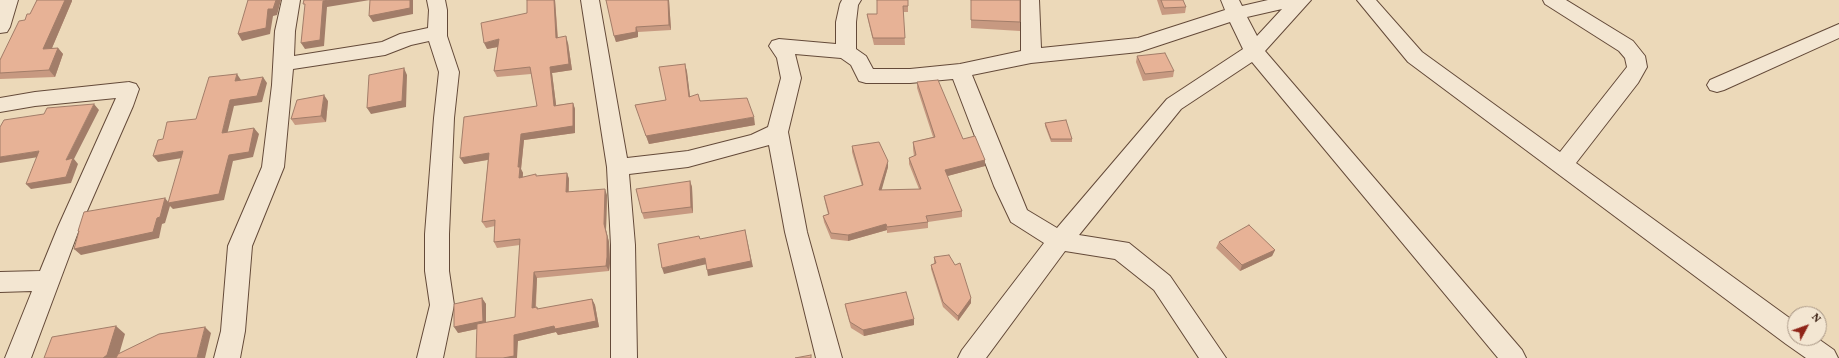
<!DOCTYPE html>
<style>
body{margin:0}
#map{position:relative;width:1839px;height:358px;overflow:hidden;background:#ecd9b9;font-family:Vollkorn,serif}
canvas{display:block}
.north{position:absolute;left:1787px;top:306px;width:40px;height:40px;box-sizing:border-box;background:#f3e6d2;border:1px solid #a79584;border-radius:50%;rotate:49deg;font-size:11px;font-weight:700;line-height:16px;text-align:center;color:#361b0e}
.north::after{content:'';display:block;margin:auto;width:14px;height:18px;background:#8f2418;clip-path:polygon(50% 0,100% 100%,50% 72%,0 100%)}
</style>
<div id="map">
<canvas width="1839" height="358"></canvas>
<div class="north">N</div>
</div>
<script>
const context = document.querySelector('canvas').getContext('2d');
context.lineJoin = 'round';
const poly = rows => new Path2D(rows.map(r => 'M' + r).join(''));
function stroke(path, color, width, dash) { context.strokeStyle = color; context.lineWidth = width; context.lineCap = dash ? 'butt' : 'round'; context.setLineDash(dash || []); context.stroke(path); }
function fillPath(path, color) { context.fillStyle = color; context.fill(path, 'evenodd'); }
const minor = poly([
 [0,0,18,0,10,27,7,32,0,33,0,0],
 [282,0,300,0,295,31,294,56,382,42,400,34,428,28,429,10,427,0,445,0,447,10,447,36,459,72,454,118,449,234,449,271,454,305,443,358,417,358,430,305,425,271,425,234,434,118,439,72,429,41,411,45,385,55,293,69,284,167,252,246,245,331,240,358,214,358,221,331,228,246,262,167,272,85,275,31,282,0],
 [581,0,599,0,627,158,688,151,751,135,768,127,781,78,777,58,769,46,772,41,779,39,836,44,836,22,840,4,842,0,861,0,858,5,856,22,856,49,866,56,873,69,910,69,960,64,1021,51,1021,0,1039,0,1041,48,1138,38,1225,10,1221,0,1239,0,1242,6,1268,0,1311,0,1265,51,1522,350,1526,358,1498,358,1252,62,1181,109,1079,235,1129,243,1170,276,1226,358,1199,358,1154,290,1115,259,1065,251,986,358,958,358,962,350,1044,243,1011,222,994,186,953,79,910,83,866,83,859,81,851,65,841,58,795,54,801,78,788,132,807,232,842,358,816,358,785,232,769,145,688,167,629,174,635,245,637,358,611,358,611,245,607,167,581,0],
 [1282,9,1257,36,1247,17,1282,9],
 [1230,22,1243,49,1167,99,1057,228,1027,210,972,75,1031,63,1139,52,1230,22],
 [1357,0,1376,0,1422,52,1560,152,1627,67,1625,58,1619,51,1545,4,1543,0,1566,0,1633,41,1645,56,1647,67,1638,83,1576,163,1795,322,1795,338,1817,338,1834,350,1838,358,1806,358,1786,344,1408,62,1357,0],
 [1839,24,1839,38,1724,90,1717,92,1710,90,1707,85,1710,80,1839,24],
 [129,82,136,84,139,89,133,106,80,227,31,358,5,358,32,291,0,292,0,272,40,271,58,227,116,98,35,106,0,112,0,98,35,92,129,82]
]);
stroke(minor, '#644a39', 2);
fillPath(minor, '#f3e6d2');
fillPath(poly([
 [37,0,72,0,72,1,52,48,58,48,63,54,55,77,0,79,0,60,25,20,30,14],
 [527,0,555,0,558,38,568,43,572,70,552,73,556,105,573,103,575,109,575,133,524,140,521,169,523,173,523,177,537,176,567,173,569,179,569,192,607,195,606,230,609,242,610,263,609,271,537,278,536,307,537,307,538,309,592,299,595,305,599,327,558,335,556,332,518,341,477,329,458,333,482,298,486,304,486,323,515,317,520,245,497,248,494,242,495,226,486,228,482,222,488,160,464,164,537,106,531,74,497,77,494,71,498,47,487,49,527,13],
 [606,0,669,0,671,30,638,32,638,37,616,42],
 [908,0,908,12,903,12,905,45,874,45,868,20,867,14,877,14],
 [971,0,1020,0,1020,31,971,28],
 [1157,0,1183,0,1186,7,1185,13,1162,15],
 [1137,56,1174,71,1173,77,1143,81,1136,62],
 [685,64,687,72,690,96,755,125,649,144,635,105,666,100],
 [917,82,963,139,985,160,985,166,947,176,962,211,962,217,928,222,928,228,887,233,887,230,848,241,831,239,824,222,823,216,828,214,825,202,824,196,862,186,852,152,852,146,888,167,881,190,919,189,909,164,909,158,914,156,913,149,913,142,933,137,917,88],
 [328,101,326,122,295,125,291,119],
 [1045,123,1072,139,1072,142,1051,142,1045,126],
 [690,181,692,187,693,213,644,219,642,213],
 [1219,242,1275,250,1272,256,1240,271,1216,248],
 [934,257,971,298,971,303,958,321,943,307,931,269,931,265,934,264],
 [845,304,914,325,864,336,851,328,846,310]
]), '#c79981');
fillPath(poly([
 [65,0,72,0,72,1,49,55,43,49],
 [276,0,281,0,277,15,273,16,270,34,242,41,238,34,268,9],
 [329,0,370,0,327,7,324,46,305,49,301,43,323,1],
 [410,0,413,0,413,14,373,22,369,16],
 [554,0,555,0,558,45,556,38],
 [668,0,669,0,671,30,669,25],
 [636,27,638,32,638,37,616,42,614,36],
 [566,36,568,43,572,70,552,73,557,112,554,106,550,67],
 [499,39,502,46,487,49,484,43],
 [58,48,63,54,55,77,49,70],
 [685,64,687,72,691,105,689,97],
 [404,68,407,75,406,107,371,114,367,108],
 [237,74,241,80,239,87,235,81],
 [263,77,267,83,262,102,234,106,226,139,222,133,230,100],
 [324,95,328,101,326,122,321,116],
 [573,103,575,109,575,133,524,140,521,169,523,173,522,184,519,178,518,167,521,134],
 [94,104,99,110,74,159,78,164,71,183,31,189,26,184,66,160],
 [754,117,755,125,649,144,646,136],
 [254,128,259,134,253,157,233,161,224,200,173,209,170,206,165,223,162,224,159,238,81,255,74,249,157,218,165,198,169,203,229,155],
 [39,151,45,156,0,163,0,157],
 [183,151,188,157,158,162,153,156],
 [489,153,492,159,464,164,460,158],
 [985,160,985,166,944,177,945,170],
 [888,161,888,167,880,196,879,190],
 [567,173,569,179,568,198,566,192],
 [690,181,692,187,693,213,691,207],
 [605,189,607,195,606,230,609,242,610,263,609,271,606,266,604,224],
 [886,224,887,230,848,241,848,235],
 [745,230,753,267,708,276,707,270],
 [1275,250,1272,256,1240,271,1242,265],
 [705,258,707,264,664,274,662,268],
 [534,272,537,278,535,313,532,308],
 [482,298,486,304,486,327,458,333,454,327],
 [971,298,971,303,958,321,958,316],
 [592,299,595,305,599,327,558,335,556,332,518,341,517,358,503,358,514,335],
 [914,319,914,325,864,336,863,330],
 [116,326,125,334,118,358,103,358],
 [205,327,211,333,205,358,197,358]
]), '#a27d69');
const building = poly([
 [37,0,65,0,43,49,58,48,49,70,0,73,0,60,19,21,25,20,27,14,30,14,37,0],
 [248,0,276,0,273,9,268,9,266,28,238,34,248,0],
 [304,0,329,0,323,1,320,40,301,43,305,4,303,4,304,0],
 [370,0,410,0,410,8,369,16,370,0],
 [527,0,554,0,556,38,566,36,569,64,550,67,554,106,573,103,573,126,521,134,518,167,520,167,519,178,536,174,536,176,567,173,566,192,605,189,604,224,607,236,607,257,606,266,534,272,532,308,537,307,537,309,592,299,596,321,555,329,554,326,514,335,514,356,503,358,476,358,477,324,515,317,520,239,494,242,495,220,482,222,489,153,460,158,464,117,537,106,530,67,494,71,499,39,484,43,481,23,527,13,527,0],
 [606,0,668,0,669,25,636,27,636,32,614,36,606,0],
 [877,0,908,0,908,6,903,6,905,38,873,38,867,14,877,14,877,0],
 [971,0,1020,0,1020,22,971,20,971,0],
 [1161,0,1183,0,1186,7,1164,8,1161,0],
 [1165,53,1174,71,1145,74,1137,56,1165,53],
 [685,64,689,97,698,94,700,101,747,98,754,117,646,136,635,105,666,100,659,67,685,64],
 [404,68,402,101,367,108,369,75,404,68],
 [237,74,235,81,263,77,257,96,230,100,222,133,254,128,249,152,229,155,219,194,168,203,183,151,153,156,158,140,163,139,167,122,196,119,209,77,237,74],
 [938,80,963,139,975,136,985,160,945,170,962,211,926,216,928,222,887,227,886,224,848,235,831,233,823,216,829,214,824,196,863,185,852,146,879,142,888,161,879,190,921,189,909,158,916,155,913,142,935,137,917,82,938,80],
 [324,95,321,116,291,119,297,100,324,95],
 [94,104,66,160,73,158,66,177,26,184,39,151,0,157,0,127,4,120,44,114,47,108,94,104],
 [1066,120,1072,139,1051,139,1045,123,1066,120],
 [690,181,691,207,642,213,636,189,690,181],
 [165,198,160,217,157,218,153,232,74,249,79,231,78,231,84,212,165,198],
 [1249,225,1275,250,1242,265,1219,242,1249,225],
 [745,230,751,261,707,270,705,258,662,268,658,244,699,236,700,239,745,230],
 [949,255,955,265,960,263,971,298,958,316,943,302,931,265,936,263,934,257,949,255],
 [906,292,914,319,863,330,850,322,845,304,906,292],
 [482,298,483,321,454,327,454,304,482,298],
 [116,326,107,355,103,358,44,358,52,337,116,326],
 [205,327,197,358,116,358,118,354,159,334,205,327],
 [811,355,811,358,795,358,811,355]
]);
fillPath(building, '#e7b296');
stroke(building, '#a27d69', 1);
</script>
